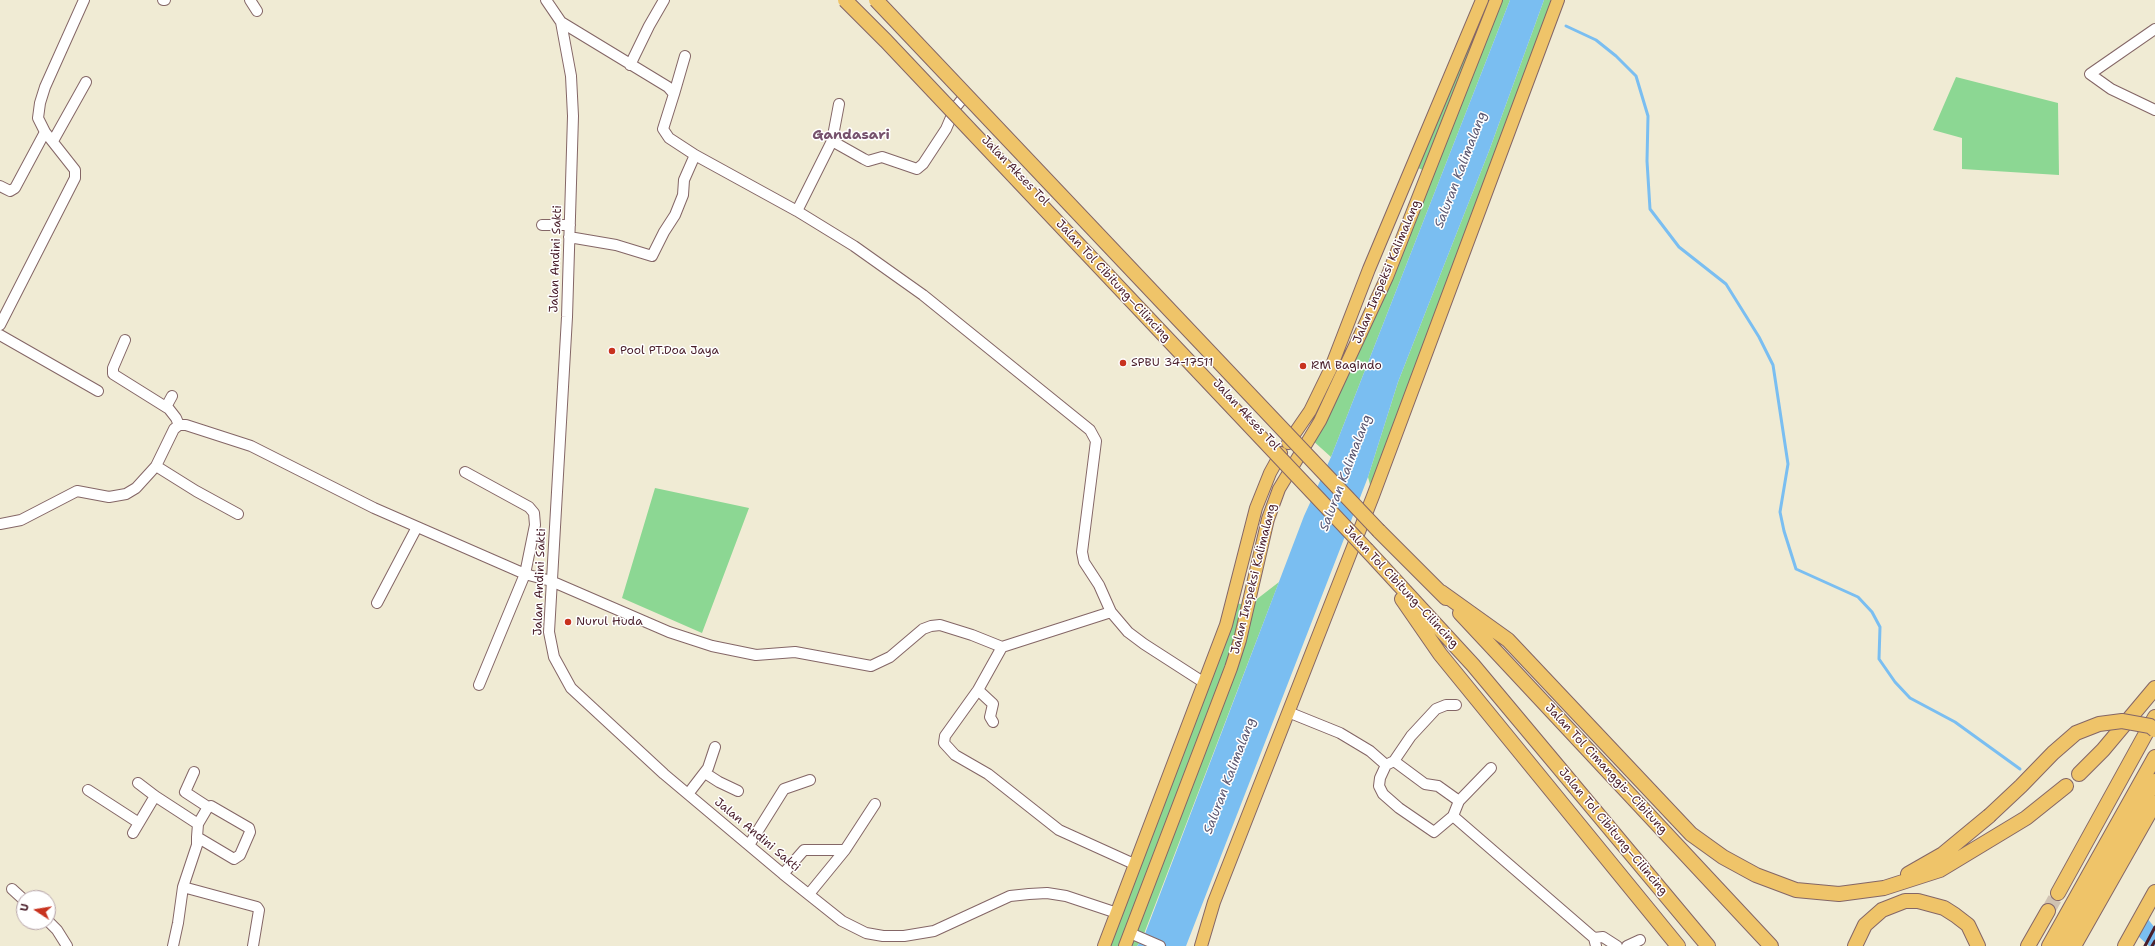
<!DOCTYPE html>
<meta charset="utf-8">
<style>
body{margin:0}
#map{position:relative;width:2155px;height:946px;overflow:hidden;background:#f0ebd4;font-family:"Shantell Sans",sans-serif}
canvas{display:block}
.north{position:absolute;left:16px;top:890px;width:40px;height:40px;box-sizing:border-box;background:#fff;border:1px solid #b7a5aa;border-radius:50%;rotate:282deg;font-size:11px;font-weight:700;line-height:16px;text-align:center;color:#4a1f2b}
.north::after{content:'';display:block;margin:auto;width:14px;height:18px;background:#c8321e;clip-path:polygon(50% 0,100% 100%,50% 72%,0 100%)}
</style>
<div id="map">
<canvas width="2155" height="946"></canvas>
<div class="north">U</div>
</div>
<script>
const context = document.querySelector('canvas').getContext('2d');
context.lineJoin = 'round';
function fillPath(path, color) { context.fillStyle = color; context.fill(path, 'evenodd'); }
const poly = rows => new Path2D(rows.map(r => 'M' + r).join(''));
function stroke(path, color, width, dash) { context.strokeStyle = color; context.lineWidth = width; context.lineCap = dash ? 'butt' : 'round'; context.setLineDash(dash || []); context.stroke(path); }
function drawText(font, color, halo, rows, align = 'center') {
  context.font = font + ' "Shantell Sans",sans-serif'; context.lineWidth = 3; context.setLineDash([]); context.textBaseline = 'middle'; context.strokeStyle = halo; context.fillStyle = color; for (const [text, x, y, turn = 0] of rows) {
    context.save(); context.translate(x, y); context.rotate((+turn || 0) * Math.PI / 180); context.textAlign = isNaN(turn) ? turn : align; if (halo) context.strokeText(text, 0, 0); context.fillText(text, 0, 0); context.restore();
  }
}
fillPath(poly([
 [1482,0,1510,0,1331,457,1311,439,1428,172,1413,166],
 [1544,0,1558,0,1373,496,1368,477,1398,382,1489,151],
 [1956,77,2058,103,2059,175,1962,169,1962,138,1933,130],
 [655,488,749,508,702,633,622,598],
 [1279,582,1142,939,1137,946,1104,946,1233,602,1248,606]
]), '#8cd793');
fillPath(poly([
 [1510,0,1544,0,1489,151,1398,382,1368,477,1186,946,1137,946,1143,939,1304,516,1331,457],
 [2147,918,2155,928,2155,946,2149,946,2138,936]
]), '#7abef1');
stroke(poly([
 [1566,26,1596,40,1616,56,1636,76,1648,116,1647,161,1650,209,1679,247,1726,284,1759,337,1773,365,1788,464,1780,512,1784,531,1796,569,1858,597,1872,612,1880,627,1879,659,1895,682,1910,698,1955,722,2020,769]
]), '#7abef1', 3);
stroke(poly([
 [2048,911,2058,893]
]), '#cfc2b2', 14, [14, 7]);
const minor = poly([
 [163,0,165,0],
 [250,0,257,11],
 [546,0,561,22,571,76,573,116,567,317,549,632,554,657,571,688,664,774,783,874,842,921,866,933,883,936,904,936,934,931,1010,896,1029,894,1047,893,1066,896,1117,913],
 [561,22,668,87,674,94,663,129,669,138,695,155,797,211,854,246,923,295,1090,430,1096,441,1082,552,1084,562,1099,585,1111,612,1128,632,1144,644,1203,682],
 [2155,29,2090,74,2111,89,2155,110],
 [630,65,649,26,664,0],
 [674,94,685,56],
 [53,141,86,82],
 [832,141,864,159,868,161,882,157,917,169,923,164,946,129,955,108,963,98],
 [0,186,10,191,15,188,45,132],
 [797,211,832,141,839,104],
 [542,225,570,225],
 [569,237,616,245,652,256,664,232,675,215,683,195,684,180,695,155],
 [0,325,75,178,75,170,45,132,38,118,40,103,45,87,84,0],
 [0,335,98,391],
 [125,340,113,368,113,374,169,409,176,418,179,425],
 [166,407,172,396],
 [156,466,196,491,238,514],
 [465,472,529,507,534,513,535,525,525,574,479,685],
 [0,524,21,520,77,491,109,497,126,494,136,488,156,466,174,429,179,425,186,425,251,446,374,508,525,574,551,581,669,632,712,646,756,655,795,652,871,666,890,657,923,629,931,626,940,625,972,635,1002,647,1111,612],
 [377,603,417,527],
 [1002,647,978,690,945,736,944,743,955,755,988,774,1059,830,1134,864],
 [978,690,993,704,990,717,993,722],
 [1288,712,1340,733,1370,751,1386,765,1394,761,1411,736,1436,709,1446,705,1456,705],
 [1394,761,1425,784,1438,786,1459,801],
 [1386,765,1380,778,1379,786,1383,794,1399,808,1434,832,1453,816,1459,801,1491,768],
 [194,772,185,792,208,807],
 [705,773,719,782,738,791],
 [138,783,155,796,198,824],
 [88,790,139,823],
 [688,794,708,768,715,747],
 [1453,816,1594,938,1596,946],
 [133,833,155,796],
 [749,845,784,789,810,780],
 [783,874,804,850,845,850],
 [183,887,257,907,259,910,253,946],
 [12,889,24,900],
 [809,894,845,850,875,804],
 [48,921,57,930,67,946],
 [1130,933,1160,946],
 [1594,938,1603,937,1617,946],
 [173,946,178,923,183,887,197,845,197,837,198,824,208,807,211,806,249,828,250,832,240,855,234,859,197,837],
 [1627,946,1640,940]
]);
const major = poly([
 [1288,443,1310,411,1330,370,1369,269,1482,0],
 [1104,946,1226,625,1256,508,1270,473,1281,453],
 [1125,946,1231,668,1240,640,1268,519,1279,489,1320,421,1387,277,1496,0],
 [1201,946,1214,902,1373,496,1558,0]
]);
const highway = poly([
 [1379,531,1446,598],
 [1367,550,1473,665,1708,946],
 [1441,592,1508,640,1691,834,1723,857,1756,875,1796,890,1839,894,1884,888,1940,870,2026,818,2066,786],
 [1402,599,1440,654,1678,946],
 [1460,613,1771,946],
 [2079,774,2103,750,2155,688],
 [1908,874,1943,854,1989,816],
 [2058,893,2155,717],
 [1855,946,1865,925,1882,910,1905,901,1918,901,1944,908,1955,915,1968,925,1978,946],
 [2028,946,2048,911],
 [2049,946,2155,757],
 [2061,946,2155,781],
 [2074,946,2155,803],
 [2125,946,2155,892]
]);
stroke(minor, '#846666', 12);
stroke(major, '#846666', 14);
stroke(highway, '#846666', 16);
stroke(minor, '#fff', 10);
stroke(major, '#efc469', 12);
stroke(highway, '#efc469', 14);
stroke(poly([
 [2145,946,2155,927],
 [2152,946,2155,941]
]), '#4a1f2b', 3);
const highwayBridge = poly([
 [845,0,886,41,1367,550],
 [876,0,1379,531],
 [1989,816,2021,786,2053,753,2076,733,2099,724,2122,721,2150,726,2155,730]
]);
stroke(highwayBridge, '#846666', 16, []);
stroke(highwayBridge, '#efc469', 14);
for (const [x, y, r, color] of [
 [612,351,4,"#c8321e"],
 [1123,363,4,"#c8321e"],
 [1303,366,4,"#c8321e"],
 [568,622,4,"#c8321e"]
]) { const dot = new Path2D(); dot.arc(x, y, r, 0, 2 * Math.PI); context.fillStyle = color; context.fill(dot); stroke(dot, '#fff', 1.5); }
drawText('12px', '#4a1f2b', '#fff', [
 ["Jalan Akses Tol",1015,171,46],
 ["Jalan Andini Sakti",556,259,-88],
 ["Jalan Inspeksi Kalimalang",1387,272,-67],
 ["Jalan Tol Cibitung–Cilincing",1113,281,47],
 ["Jalan Akses Tol",1246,415,47],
 ["Jalan Inspeksi Kalimalang",1254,579,-76],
 ["Jalan Andini Sakti",540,582,-88],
 ["Jalan Tol Cibitung–Cilincing",1401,587,47],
 ["Jalan Tol Cimanggis–Cibitung",1606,769,47],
 ["Jalan Tol Cibitung–Cilincing",1613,832,50],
 ["Jalan Andini Sakti",757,835,40]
]);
drawText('12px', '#4a1f2b', '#fff', [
 ["Pool PT.Doa Jaya",620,351],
 ["SPBU 34-17511",1131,363],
 ["RM Bagindo",1311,366],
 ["Nurul Huda",576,622]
], 'left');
drawText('italic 13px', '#5b5770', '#fff', [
 ["Saluran Kalimalang",1461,170,-69],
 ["Saluran Kalimalang",1346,473,-69],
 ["Saluran Kalimalang",1230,776,-69]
]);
drawText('bold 14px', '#76526d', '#fff', [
 ["Gandasari",851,135]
]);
</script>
